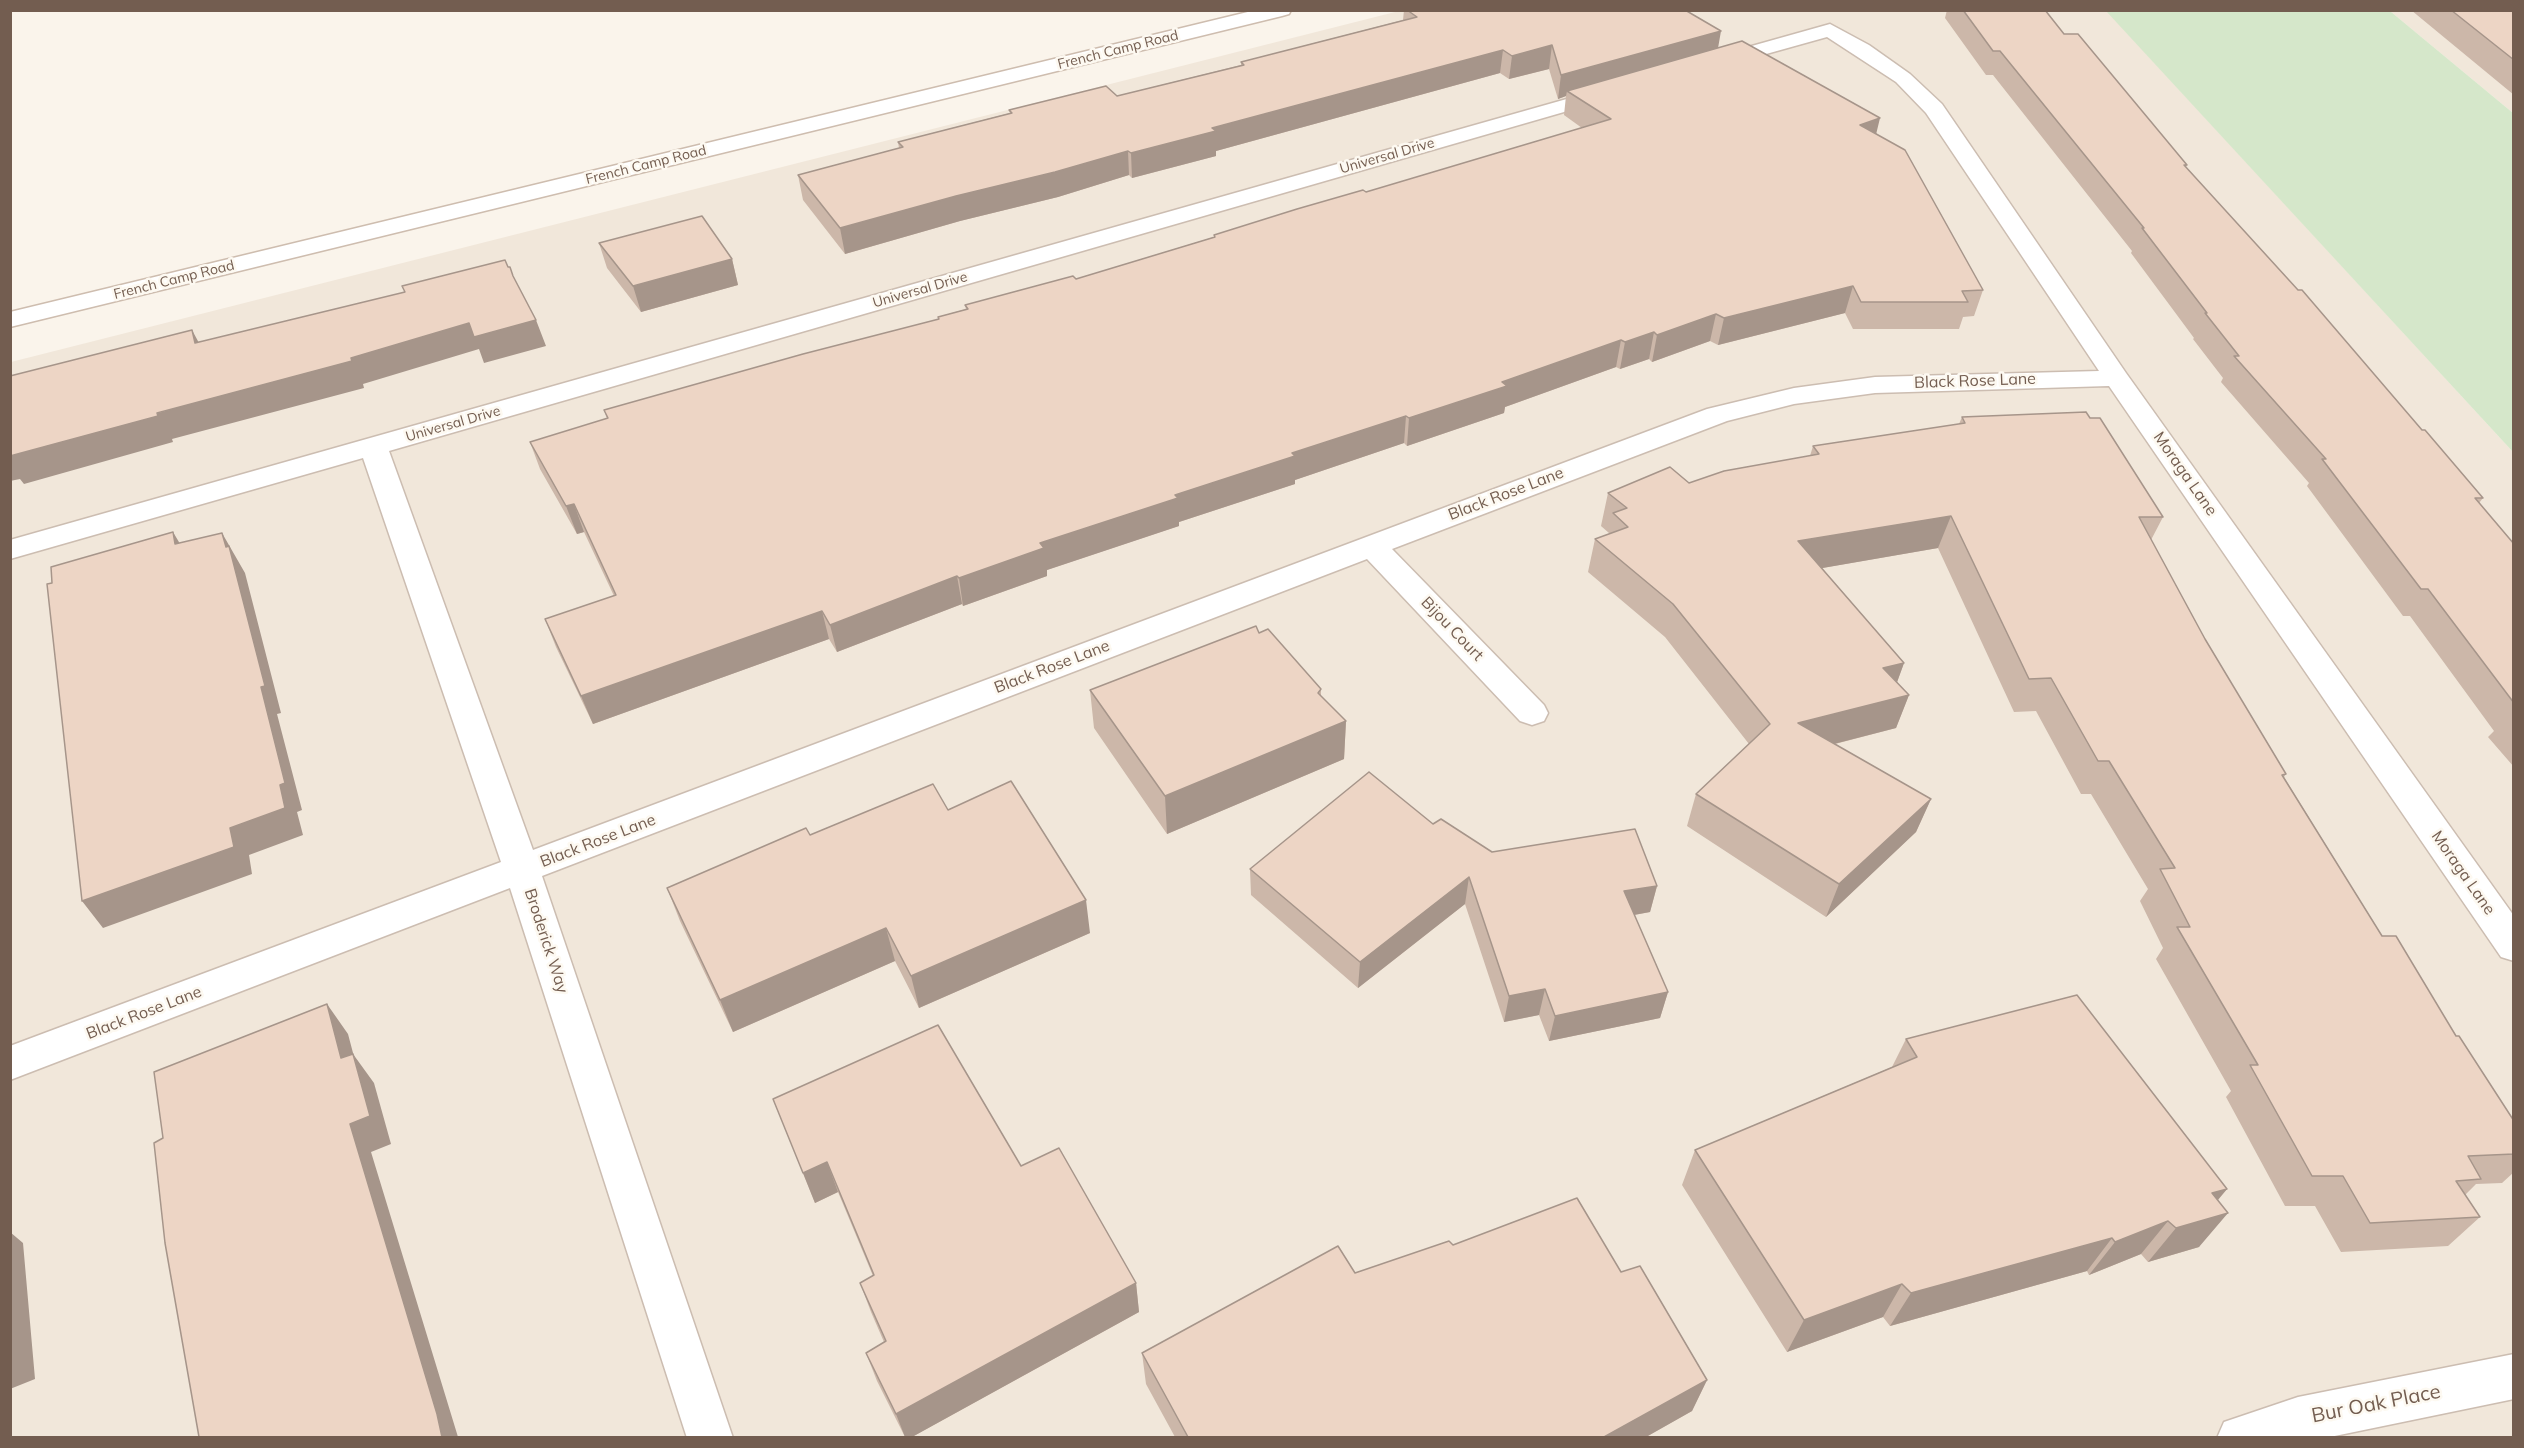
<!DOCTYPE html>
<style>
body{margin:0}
#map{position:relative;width:2524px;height:1448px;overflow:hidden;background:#faf4eb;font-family:Mulish,sans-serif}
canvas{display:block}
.frame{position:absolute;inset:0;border:12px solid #735d50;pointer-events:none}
</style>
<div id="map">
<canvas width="2524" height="1448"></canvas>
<div class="frame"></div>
</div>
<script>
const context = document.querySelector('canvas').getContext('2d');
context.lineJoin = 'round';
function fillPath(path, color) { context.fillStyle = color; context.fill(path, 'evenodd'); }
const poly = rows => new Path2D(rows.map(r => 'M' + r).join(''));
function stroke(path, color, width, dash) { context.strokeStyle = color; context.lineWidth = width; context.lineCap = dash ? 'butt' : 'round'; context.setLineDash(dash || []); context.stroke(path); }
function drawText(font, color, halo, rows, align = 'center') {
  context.font = font + ' Mulish,sans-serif'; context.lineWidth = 5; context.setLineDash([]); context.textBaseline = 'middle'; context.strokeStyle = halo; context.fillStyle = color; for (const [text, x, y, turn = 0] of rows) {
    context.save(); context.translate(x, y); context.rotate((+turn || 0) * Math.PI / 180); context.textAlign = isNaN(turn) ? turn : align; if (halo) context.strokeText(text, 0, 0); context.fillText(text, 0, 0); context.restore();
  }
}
fillPath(poly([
 [2106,10,2513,452,2513,1437,11,1438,11,362,1399,11],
 [2390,11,2513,11,2513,113]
]), '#f1e7da');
fillPath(poly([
 [2106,11,2390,11,2513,113,2513,452]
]), '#d5e7ca');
const street = poly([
 [1830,24,1869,45,1910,74,1942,104,2126,373,2514,916,2514,961,2501,957,2109,386,1875,393,1794,404,1727,421,1392,549,1544,705,1548,713,1544,721,1532,725,1520,721,1367,559,542,876,733,1438,687,1438,510,888,10,1080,10,1046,501,862,363,458,10,559,10,540,1602,89,1609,87,1616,89,1619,93,1616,97,389,451,533,850,1707,409,1794,388,1875,377,2099,371,1926,113,1896,82,1827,37,1716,68,1709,66,1706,62,1709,58,1830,24],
 [2514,1354,2514,1399,2325,1438,2217,1438,2224,1422,2298,1397,2514,1354]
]);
const secondary = poly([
 [1256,10,1291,10,1289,14,1282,16,10,327,10,312,1256,10]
]);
stroke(street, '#ccbdb1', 3);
stroke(secondary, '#cebdaf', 3);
fillPath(street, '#fff');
fillPath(secondary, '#fff');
fillPath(poly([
 [1404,10,1685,10,1718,48,1876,134,1983,290,1974,316,1963,317,1959,329,1853,329,1845,313,1718,345,1710,341,1652,362,1649,359,1620,369,1616,367,1505,407,1504,413,1407,446,1404,443,1295,480,1295,484,1179,522,1179,526,1047,570,1047,576,963,606,962,604,837,652,829,639,593,724,556,647,545,619,614,596,584,532,577,534,540,469,530,442,607,419,604,410,938,320,938,317,966,309,965,305,1076,279,1214,237,1214,235,1366,192,1582,128,1564,115,1566,96,1558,99,1549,69,1509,79,1500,73,1216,151,1216,156,1132,178,1129,175,1058,197,960,221,845,254,803,200,798,175,899,148,898,142,1010,113,1009,110,1117,96,1241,65,1241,62,1403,20],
 [1947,10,1963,10,2064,34,2187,165,2186,167,2483,498,2479,503,2514,544,2514,767,2488,737,2494,731,2410,616,2403,616,2307,486,2309,483,2221,382,2223,378,2193,339,2194,338,2131,253,2132,251,1993,75,1986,75,1945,18],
 [2411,10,2514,10,2514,95],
 [599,243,732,259,738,285,641,312,607,268],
 [1962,417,2163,517,2151,540,2205,639,2286,774,2284,777,2382,936,2456,1036,2514,1121,2514,1172,2502,1183,2476,1184,2465,1195,2480,1217,2448,1246,2341,1252,2315,1206,2285,1206,2226,1097,2231,1091,2156,959,2163,948,2140,901,2148,889,2091,794,2081,794,2036,711,2014,712,1938,548,1822,568,1904,663,1897,682,1909,695,1896,728,1835,744,1931,799,1916,832,1826,917,1687,826,1696,794,1749,744,1665,637,1588,572,1595,539,1609,534,1609,533,1601,526,1608,493,1689,483,1810,456,1813,446,1959,424],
 [1259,633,1321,689,1321,696,1346,721,1344,759,1167,834,1094,728,1090,690],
 [948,810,1090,933,919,1008,895,961,733,1032,680,921,667,888,810,835],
 [1433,824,1492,852,1657,886,1650,912,1634,915,1668,992,1660,1018,1549,1041,1539,1015,1504,1022,1465,904,1358,988,1251,895,1250,869],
 [1906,1039,2227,1189,2218,1200,2199,1247,2148,1262,2141,1254,2089,1275,2087,1271,1890,1326,1883,1317,1787,1352,1682,1185,1695,1150,1892,1067],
 [773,1099,1021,1166,1136,1283,1139,1312,912,1437,905,1437,877,1381,866,1353,884,1342,871,1312,860,1283,873,1276,838,1192,815,1203],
 [1453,1245,1621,1272,1707,1380,1692,1411,1646,1437,1175,1437,1146,1384,1142,1353,1355,1273]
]), '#ccb7a9');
fillPath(poly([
 [1721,31,1717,54,1567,91,1566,96,1558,99,1561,75],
 [1552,45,1549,69,1509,79,1512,56],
 [1503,50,1500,73,1216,151,1216,156,1132,178,1131,153,1212,128],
 [1880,118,1874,143,1860,125],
 [1128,151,1129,175,1058,197,960,221,845,254,840,228,956,196],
 [732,259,738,285,641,312,633,286],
 [1853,286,1845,313,1718,345,1724,318],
 [1716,314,1710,341,1652,362,1657,335],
 [536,320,546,346,484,363,479,349,363,384,364,388,172,439,173,442,24,484,20,479,10,481,10,456,469,323],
 [192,330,206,356,195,343],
 [1654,332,1649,359,1620,369,1625,342],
 [1621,340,1616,367,1505,407,1504,413,1407,446,1409,418,1502,382],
 [1406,416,1404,443,1295,480,1295,484,1179,522,1179,526,1047,570,1047,576,963,606,959,578,1040,543,1292,453],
 [574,504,584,532,577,534,566,506],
 [1951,516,1938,548,1788,574,1798,541],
 [173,532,189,559,175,544],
 [222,533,245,573,281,713,277,714,302,810,297,812,303,835,249,855,252,874,103,928,82,901,230,828,280,785,261,687],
 [957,576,962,604,837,652,830,625],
 [822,611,829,639,593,724,581,696],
 [1904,663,1892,696,1883,668],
 [1909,695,1896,728,1787,756,1798,723],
 [1346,721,1344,759,1167,834,1165,796],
 [1931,799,1916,832,1826,917,1839,884],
 [1469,877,1465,904,1358,988,1360,962],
 [1657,886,1650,912,1617,918,1624,891],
 [1086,900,1090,933,919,1008,911,976],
 [886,928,895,961,733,1032,720,1000],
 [1545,989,1539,1015,1504,1022,1509,996],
 [1668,992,1660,1018,1549,1041,1555,1016],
 [327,1004,348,1034,362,1087,341,1058],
 [353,1054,374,1083,391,1144,371,1152,458,1437,442,1437,350,1124],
 [827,1162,838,1192,815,1203,803,1173],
 [2227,1189,2200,1221,2228,1213,2199,1247,2148,1262,2176,1228,2212,1193],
 [2168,1221,2141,1254,2089,1275,2115,1242],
 [10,1232,23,1243,35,1379,10,1389],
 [2112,1238,2087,1271,1890,1326,1911,1293],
 [1136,1283,1139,1312,912,1437,905,1437,896,1414],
 [1902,1284,1883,1317,1787,1352,1804,1320],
 [1707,1380,1692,1411,1646,1437,1604,1437]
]), '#a6958a');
const building = poly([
 [1407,10,1685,10,1721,31,1561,75,1552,45,1512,56,1503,50,1212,128,1216,131,1131,153,1128,151,1055,172,956,196,840,228,798,175,903,147,898,142,1012,113,1009,110,1106,86,1117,96,1244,65,1241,62,1417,17,1407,10],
 [1963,10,2045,10,2064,34,2078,34,2187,165,2184,165,2298,290,2302,290,2422,430,2425,430,2483,498,2475,498,2514,544,2514,703,2428,589,2421,589,2322,459,2326,459,2234,356,2239,356,2205,313,2207,313,2142,228,2144,228,2000,51,1993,51,1963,10],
 [2451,10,2514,10,2514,60,2451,10],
 [1742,41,1880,118,1860,125,1905,150,1983,290,1962,291,1968,302,1861,302,1853,286,1724,318,1716,314,1657,335,1654,332,1625,342,1621,340,1502,382,1507,386,1409,418,1406,416,1292,453,1295,456,1175,495,1178,498,1040,543,1044,548,959,578,957,576,830,625,822,611,581,696,545,619,616,595,574,504,566,506,530,442,608,418,604,410,803,354,939,319,938,317,968,309,965,305,1073,276,1076,279,1215,237,1214,235,1297,209,1363,190,1366,192,1611,119,1567,91,1742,41],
 [702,216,732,259,633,286,599,243,702,216],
 [505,260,508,267,510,267,513,276,536,320,474,337,469,323,351,358,352,361,157,413,158,416,10,456,10,376,192,330,195,343,405,292,402,286,505,260],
 [2086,412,2090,418,2100,418,2163,517,2139,517,2205,639,2286,774,2282,775,2382,936,2396,936,2456,1036,2459,1036,2514,1121,2514,1154,2468,1156,2481,1179,2456,1181,2480,1217,2370,1223,2343,1176,2312,1176,2250,1065,2258,1065,2177,927,2190,927,2160,869,2175,868,2109,761,2098,761,2051,678,2029,679,1951,516,1798,541,1904,663,1883,668,1909,695,1798,723,1931,799,1839,884,1696,794,1770,724,1673,604,1595,539,1628,527,1613,513,1627,508,1608,493,1670,467,1689,483,1724,471,1819,454,1813,446,1965,423,1962,417,2086,412],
 [173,532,175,544,222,533,226,547,229,546,265,686,261,687,285,783,280,785,285,808,230,828,234,847,82,901,47,584,52,583,51,567,173,532],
 [1256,626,1259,633,1268,629,1321,689,1318,693,1346,721,1165,796,1090,690,1256,626],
 [1369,772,1433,824,1441,819,1492,852,1635,829,1657,886,1624,891,1668,992,1555,1016,1545,989,1509,996,1469,877,1360,962,1250,869,1369,772],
 [1011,781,1086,900,911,976,886,928,720,1000,667,888,806,828,810,835,933,784,948,810,1011,781],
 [2077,995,2227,1189,2212,1193,2228,1213,2176,1228,2168,1221,2115,1242,2112,1238,1911,1293,1902,1284,1804,1320,1695,1150,1917,1057,1906,1039,2077,995],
 [327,1004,341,1058,353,1054,370,1116,350,1124,437,1414,442,1437,199,1437,165,1243,154,1143,163,1138,154,1072,327,1004],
 [938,1025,1021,1166,1059,1148,1136,1283,896,1414,866,1353,886,1341,860,1283,874,1275,827,1162,803,1173,773,1099,938,1025],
 [1577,1198,1621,1272,1640,1266,1707,1380,1604,1437,1188,1437,1142,1353,1338,1246,1355,1273,1449,1241,1453,1245,1577,1198]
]);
fillPath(building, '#edd5c5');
stroke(building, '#a6958a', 1.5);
drawText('14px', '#735d50', '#fdf9f1', [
 ["French Camp Road",1118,50,-14],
 ["Universal Drive",1387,156,-16],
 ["French Camp Road",646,165,-14],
 ["French Camp Road",174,280,-14],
 ["Universal Drive",920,290,-16],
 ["Universal Drive",453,424,-16]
]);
drawText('16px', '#735d50', '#fdf9f1', [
 ["Black Rose Lane",1975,381,-2],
 ["Moraga Lane",2185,474,55],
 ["Black Rose Lane",1506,494,-21],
 ["Bijou Court",1452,629,46],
 ["Black Rose Lane",1052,667,-21],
 ["Black Rose Lane",598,841,-21],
 ["Moraga Lane",2463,873,55],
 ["Broderick Way",546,941,72],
 ["Black Rose Lane",144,1013,-21]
]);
drawText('20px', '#735d50', '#fdf9f1', [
 ["Bur Oak Place",2376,1404,-11]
]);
</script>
